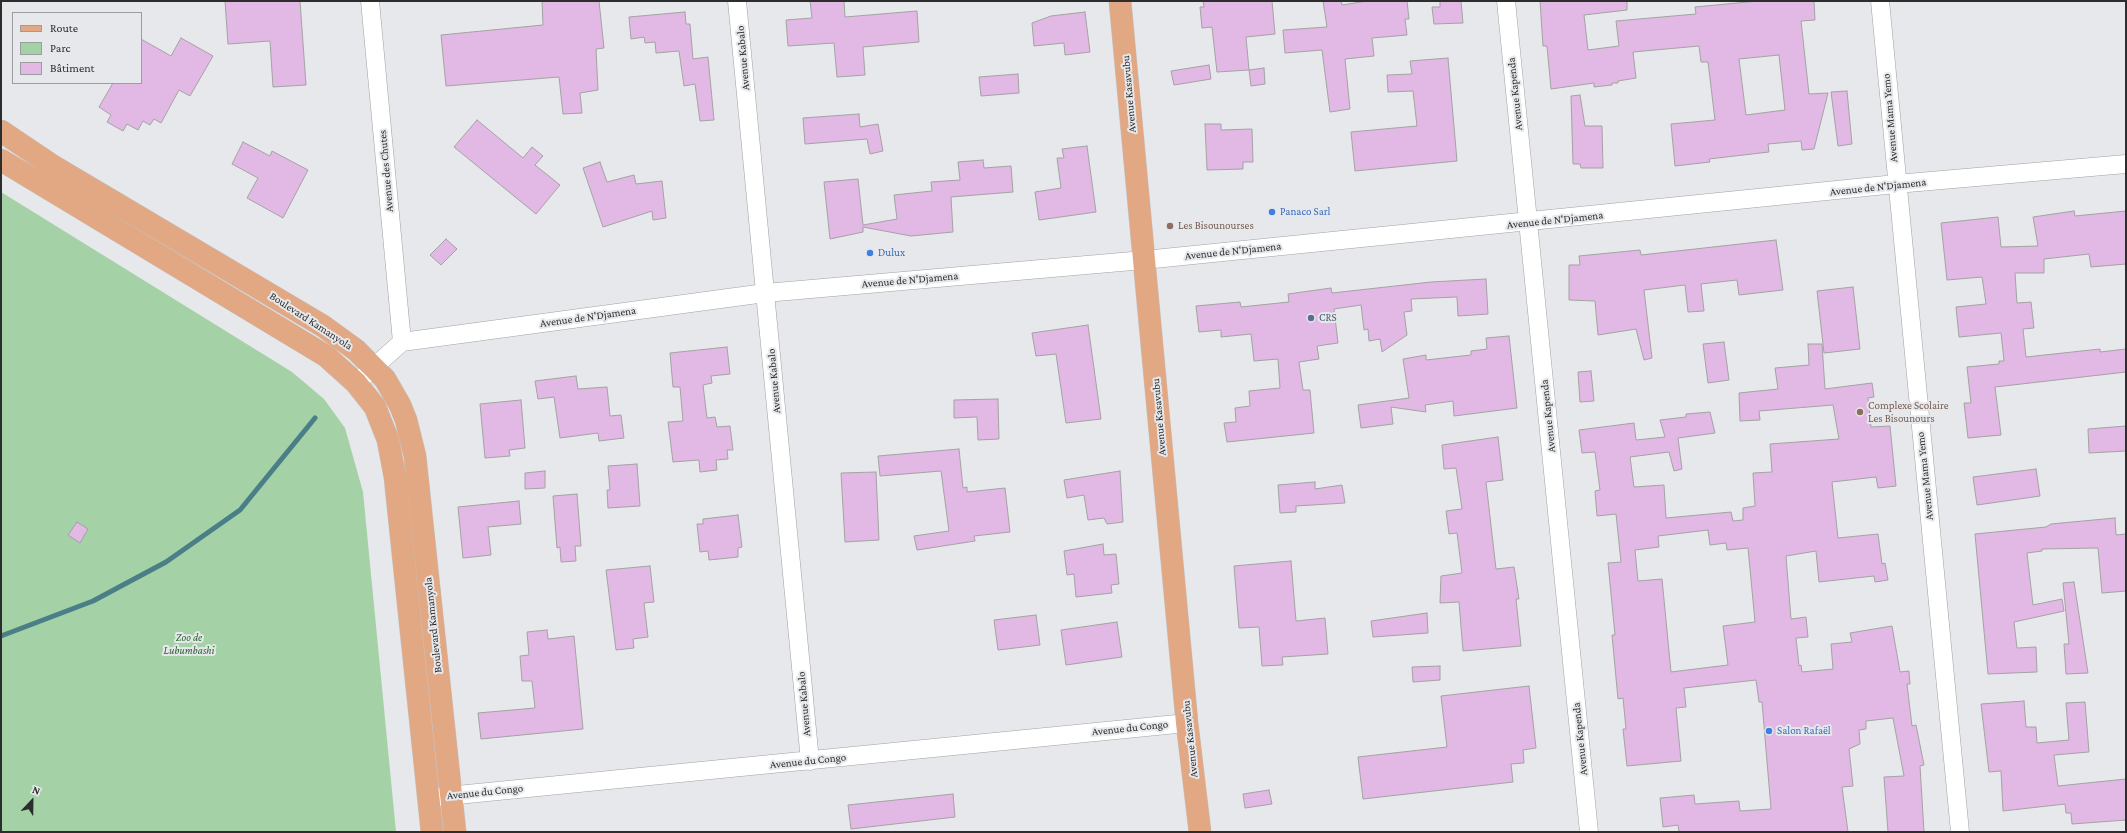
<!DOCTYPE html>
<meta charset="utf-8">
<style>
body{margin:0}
#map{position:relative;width:2127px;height:833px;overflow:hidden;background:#e6e8eb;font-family:"Crimson Pro",serif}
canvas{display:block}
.frame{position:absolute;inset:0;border:2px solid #2d2d2e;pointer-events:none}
.legend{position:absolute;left:12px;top:12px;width:130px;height:72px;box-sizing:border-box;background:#e6e8eb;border:1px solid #9c9d9f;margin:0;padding:5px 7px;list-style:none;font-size:12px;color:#2d2d2e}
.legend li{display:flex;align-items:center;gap:8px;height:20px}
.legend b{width:20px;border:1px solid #9c9d9f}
.north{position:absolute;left:12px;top:781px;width:40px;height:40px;-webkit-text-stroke:3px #e6e8eb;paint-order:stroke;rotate:22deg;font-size:11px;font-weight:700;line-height:16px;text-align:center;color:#2d2d2e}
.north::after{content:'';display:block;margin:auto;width:14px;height:18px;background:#2d2d2e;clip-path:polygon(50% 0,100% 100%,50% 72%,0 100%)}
</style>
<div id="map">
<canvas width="2127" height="833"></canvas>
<div class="frame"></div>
<ul class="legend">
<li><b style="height:5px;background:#e2a884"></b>Route</li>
<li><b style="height:11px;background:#a5d1a6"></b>Parc</li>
<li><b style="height:11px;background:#e2b8e4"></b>Bâtiment</li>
</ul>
<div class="north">N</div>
</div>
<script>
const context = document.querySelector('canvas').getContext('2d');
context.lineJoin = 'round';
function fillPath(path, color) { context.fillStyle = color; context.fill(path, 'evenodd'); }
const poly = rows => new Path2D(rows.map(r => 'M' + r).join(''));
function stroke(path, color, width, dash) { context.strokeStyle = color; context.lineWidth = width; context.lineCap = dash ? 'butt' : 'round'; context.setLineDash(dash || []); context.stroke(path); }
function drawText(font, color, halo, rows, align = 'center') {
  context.font = font + ' "Crimson Pro",serif'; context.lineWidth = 4; context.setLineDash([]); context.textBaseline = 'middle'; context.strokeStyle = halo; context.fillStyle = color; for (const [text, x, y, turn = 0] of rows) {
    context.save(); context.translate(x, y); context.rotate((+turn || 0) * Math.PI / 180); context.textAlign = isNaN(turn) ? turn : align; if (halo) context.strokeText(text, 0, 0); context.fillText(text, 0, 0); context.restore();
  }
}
fillPath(poly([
 [1,192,292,372,324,399,345,428,363,492,396,832,1,832]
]), '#a5d1a6');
stroke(poly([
 [1,636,93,601,166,562,240,510,315,418]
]), '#4a7f87', 5);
const building = poly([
 [225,1,300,1,306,85,273,87,270,41,228,44,225,1],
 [542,1,599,1,604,48,596,49,598,90,580,93,582,113,563,114,559,77,446,86,441,35,543,25,542,1],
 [810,1,844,1,845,17,917,11,919,42,863,47,865,75,837,77,834,43,788,46,786,20,812,18,810,1],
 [1203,1,1272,1,1275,34,1246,37,1249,70,1217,72,1212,27,1202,28,1200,7,1204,7,1203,1],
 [1323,1,1341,1,1342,5,1367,1,1407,1,1409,19,1405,19,1407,35,1372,38,1374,56,1345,59,1350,109,1330,112,1322,50,1285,53,1283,30,1327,27,1323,1],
 [1440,1,1461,1,1463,23,1434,24,1432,7,1440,7,1440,1],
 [1540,1,1627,1,1627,10,1584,15,1588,50,1619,46,1616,21,1696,14,1695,7,1758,1,1814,1,1815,20,1801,21,1809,94,1828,93,1814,149,1802,150,1801,141,1768,144,1769,152,1709,159,1710,162,1675,166,1671,124,1715,120,1708,62,1701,62,1699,46,1633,52,1636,78,1618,81,1618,83,1612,83,1612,85,1594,87,1594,83,1551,89,1547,46,1543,46,1540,1],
 [1779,55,1785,110,1746,115,1739,59,1779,55],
 [685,12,686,24,690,24,693,59,708,57,714,120,700,121,695,84,684,86,679,51,656,53,655,42,645,43,644,37,631,39,629,17,685,12],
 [1085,12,1090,52,1065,55,1064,43,1034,46,1032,23,1051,16,1085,12],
 [181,38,213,56,190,96,179,90,161,123,154,119,150,125,143,121,138,130,127,124,123,131,107,122,111,115,99,107,113,83,141,83,141,39,171,56,181,38],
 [1448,58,1457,161,1355,171,1351,132,1417,126,1413,91,1388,92,1387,75,1412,74,1410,61,1448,58],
 [1209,65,1211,79,1174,85,1171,71,1209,65],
 [1264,68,1265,84,1251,86,1249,70,1264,68],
 [1018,74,1019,93,981,96,979,77,1018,74],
 [1847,91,1852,144,1838,146,1831,92,1847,91],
 [1580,95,1585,126,1602,126,1603,168,1581,168,1580,164,1573,164,1571,96,1580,95],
 [859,114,860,127,878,124,883,151,870,154,867,139,805,144,803,118,859,114],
 [477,120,523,158,532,147,543,156,535,165,560,185,536,214,454,147,477,120],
 [1205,124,1221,124,1221,130,1252,129,1253,162,1243,162,1243,169,1207,170,1205,124],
 [243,142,270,156,272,151,308,170,283,218,247,198,258,178,232,164,243,142],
 [1087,146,1096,212,1039,220,1035,192,1061,188,1057,158,1064,158,1062,149,1087,146],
 [983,160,984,168,1011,166,1013,192,951,197,953,232,911,236,863,227,863,232,830,239,824,182,858,179,863,225,897,219,894,195,932,191,931,182,960,180,958,162,983,160],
 [600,162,607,182,634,175,636,184,662,181,666,218,653,220,652,211,603,227,583,168,600,162],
 [2074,211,2075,216,2126,211,2126,264,2091,267,2089,254,2044,259,2044,273,2015,273,2017,303,2031,302,2034,328,2023,329,2026,357,2100,349,2100,352,2126,349,2126,372,1995,387,2001,435,1968,438,1964,403,1971,403,1967,367,1999,364,1999,361,2004,361,2001,333,1959,337,1956,307,1986,304,1982,277,1947,280,1941,223,1998,217,2001,247,2038,246,2033,217,2074,211],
 [446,239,457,249,441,265,430,255,446,239],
 [1776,240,1783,290,1739,295,1737,280,1701,284,1704,311,1688,312,1685,285,1644,290,1652,358,1644,360,1636,329,1598,335,1595,301,1569,300,1569,265,1580,265,1579,256,1640,250,1641,255,1776,240],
 [1486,279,1488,314,1458,316,1457,297,1411,299,1412,311,1404,312,1407,335,1382,352,1380,339,1369,341,1368,329,1364,330,1361,305,1334,309,1338,343,1317,346,1319,359,1299,362,1303,390,1310,390,1314,433,1227,442,1224,423,1236,422,1235,408,1250,406,1249,391,1280,388,1278,359,1254,361,1251,334,1221,337,1221,330,1199,332,1196,306,1240,302,1241,307,1289,302,1288,294,1331,288,1332,293,1431,282,1486,279],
 [1853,287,1860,349,1824,353,1817,291,1853,287],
 [1088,325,1101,419,1066,423,1056,354,1036,356,1032,333,1088,325],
 [1509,336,1517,408,1454,416,1453,401,1425,405,1426,412,1391,407,1393,424,1361,428,1358,405,1409,398,1403,359,1426,355,1426,360,1471,355,1471,351,1487,349,1486,338,1509,336],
 [1724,342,1729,380,1708,383,1703,344,1724,342],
 [1808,344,1822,344,1825,389,1872,383,1874,397,1868,398,1871,427,1890,426,1896,486,1878,488,1876,477,1832,482,1838,538,1878,534,1882,564,1885,563,1888,580,1875,582,1874,576,1819,582,1816,551,1786,556,1791,619,1806,617,1808,637,1796,638,1799,666,1801,665,1802,672,1833,669,1831,644,1852,642,1850,633,1892,626,1900,672,1909,671,1910,684,1907,684,1912,726,1916,725,1924,765,1920,766,1924,832,1888,832,1884,777,1904,776,1893,718,1866,721,1866,729,1859,730,1860,744,1849,749,1853,786,1842,787,1848,832,1679,832,1678,825,1663,827,1660,798,1694,795,1695,804,1739,801,1740,811,1771,809,1762,702,1759,702,1756,680,1684,688,1686,707,1676,708,1681,761,1627,766,1623,729,1626,729,1623,698,1618,699,1612,635,1615,635,1608,563,1621,562,1616,514,1597,516,1595,491,1600,490,1595,452,1582,453,1579,430,1634,423,1636,440,1665,437,1660,420,1686,417,1686,414,1710,412,1715,433,1678,438,1682,469,1674,471,1669,452,1630,457,1634,487,1664,485,1666,518,1731,512,1733,521,1743,520,1743,508,1755,506,1753,473,1772,472,1770,444,1839,439,1833,405,1759,411,1760,420,1740,421,1739,393,1778,389,1775,368,1809,365,1808,344],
 [1708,530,1710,545,1726,543,1727,550,1748,548,1755,622,1723,626,1728,665,1671,672,1662,579,1638,581,1635,550,1659,547,1658,536,1708,530],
 [727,347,730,374,711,376,712,383,703,385,707,418,715,417,717,427,730,426,733,450,727,450,728,459,716,460,717,470,700,472,699,460,673,462,668,422,683,421,680,387,673,387,670,353,727,347],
 [1591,371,1594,401,1580,402,1578,372,1591,371],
 [576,376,578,389,607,387,610,416,621,415,624,438,599,441,598,433,560,438,554,397,538,399,535,381,576,376],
 [998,399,999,439,978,440,977,417,954,418,954,400,998,399],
 [521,400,525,448,509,450,510,456,485,458,480,404,521,400],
 [2126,426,2126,451,2089,453,2088,429,2126,426],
 [1498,437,1503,480,1486,482,1496,569,1514,567,1519,599,1516,599,1521,646,1463,651,1459,602,1440,603,1441,576,1462,573,1457,533,1449,534,1446,511,1462,509,1456,468,1444,469,1442,445,1498,437],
 [959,449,963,488,967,487,967,492,1005,488,1010,532,974,536,975,541,917,550,914,536,949,531,941,471,880,476,878,456,959,449],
 [637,464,640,506,608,508,607,490,610,490,608,466,637,464],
 [2036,469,2040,496,1977,505,1973,477,2036,469],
 [545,471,545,488,525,489,525,473,545,471],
 [1120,471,1123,522,1107,524,1104,518,1088,520,1084,495,1067,498,1064,480,1120,471],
 [876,472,879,540,845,542,841,473,876,472],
 [1315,482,1315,489,1342,485,1345,503,1296,506,1296,512,1280,513,1278,485,1315,482],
 [577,494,581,546,575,546,576,561,561,562,560,547,557,548,553,496,577,494],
 [519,501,521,524,488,527,491,555,463,558,458,507,519,501],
 [738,515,742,547,738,548,738,557,709,560,708,551,700,552,697,524,703,524,703,519,738,515],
 [2115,518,2116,535,2126,534,2126,591,2102,593,2098,548,2042,549,2042,551,2027,553,2033,605,2062,599,2064,611,2014,622,2017,648,2036,647,2037,672,1988,674,1975,534,2046,527,2051,524,2115,518],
 [77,522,88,529,80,543,68,535,77,522],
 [1103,544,1104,555,1116,554,1119,584,1111,585,1112,593,1076,597,1074,574,1067,575,1064,551,1103,544],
 [1291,561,1296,621,1325,618,1328,654,1282,657,1283,665,1262,666,1259,627,1239,628,1234,566,1291,561],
 [650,566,654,602,644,603,648,637,633,639,634,648,616,650,606,570,650,566],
 [2074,582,2088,673,2066,674,2064,644,2069,644,2063,583,2074,582],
 [1427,613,1428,633,1373,637,1371,621,1427,613],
 [1036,615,1040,645,998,650,994,620,1036,615],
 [1117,622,1122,657,1066,665,1061,630,1117,622],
 [547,630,548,639,574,636,583,729,481,739,478,713,535,708,532,681,522,681,520,656,529,655,527,632,547,630],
 [1440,666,1440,680,1413,682,1412,667,1440,666],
 [1529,686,1536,748,1523,750,1524,763,1511,764,1513,782,1363,799,1358,757,1447,747,1441,696,1529,686],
 [2024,701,2026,727,2036,727,2037,743,2069,740,2066,703,2085,702,2089,752,2054,755,2058,786,2126,779,2126,820,2072,824,2071,813,2066,813,2065,804,2003,811,2001,771,1989,772,1981,704,2024,701],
 [1269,790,1272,804,1245,808,1243,794,1269,790],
 [953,794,955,817,851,829,848,805,953,794]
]);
fillPath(building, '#e2b8e4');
stroke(building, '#a4a2a4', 1);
const minor = poly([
 [370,1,402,342],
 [737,1,810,761],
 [1506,1,1589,832],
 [1880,1,1960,832],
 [356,383,402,342,765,293,1144,260,1896,184,2126,164],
 [437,797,1187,723]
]);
const major = poly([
 [1120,1,1187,723,1200,832],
 [1,131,53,166,323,326,356,350,385,379,400,405,406,420,415,456,455,832],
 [1,160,326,356,356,383,375,407,388,440,395,477,432,832]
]);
stroke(minor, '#a0a2a4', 19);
stroke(major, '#c4c4c4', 23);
stroke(minor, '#fff', 18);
stroke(major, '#e2a884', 22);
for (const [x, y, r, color] of [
 [1272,212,4,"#3f7fe0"],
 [1170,226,4,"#8d6e63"],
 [870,253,4,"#3f7fe0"],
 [1311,318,4,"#5c6f8a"],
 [1860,412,4,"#8d6e63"],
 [1769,731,4,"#3f7fe0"]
]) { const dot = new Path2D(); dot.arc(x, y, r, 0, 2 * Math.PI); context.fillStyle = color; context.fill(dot); stroke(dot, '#e6e8eb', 1.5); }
drawText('11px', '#2d2d2e', '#e6e8eb', [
 ["Avenue Kabalo",743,58,-95],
 ["Avenue Kasavubu",1129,94,-95],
 ["Avenue Kapenda",1515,94,-96],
 ["Avenue Mama Yemo",1890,118,-95],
 ["Avenue des Chutes",386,171,-95],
 ["Avenue de N'Djamena",1878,187,-6],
 ["Avenue de N'Djamena",1555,220,-6],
 ["Avenue de N'Djamena",1233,251,-6],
 ["Avenue de N'Djamena",910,280,-5],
 ["Avenue de N'Djamena",588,317,-8],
 ["Boulevard Kamanyola",311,321,33],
 ["Avenue Kabalo",774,381,-95],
 ["Avenue Kapenda",1548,416,-96],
 ["Avenue Kasavubu",1159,417,-95],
 ["Avenue Mama Yemo",1925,476,-96],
 ["Boulevard Kamanyola",433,625,-96],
 ["Avenue Kabalo",804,704,-95],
 ["Avenue du Congo",1130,728,-6],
 ["Avenue Kasavubu",1190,739,-96],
 ["Avenue Kapenda",1580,739,-96],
 ["Avenue du Congo",808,761,-6],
 ["Avenue du Congo",485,792,-6]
]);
drawText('11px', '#366cbe', '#e6e8eb', [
 ["Panaco Sarl",1280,212],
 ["Dulux",878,253],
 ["Salon Rafaël",1777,731]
], 'left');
drawText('11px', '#785e54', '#e6e8eb', [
 ["Les Bisounourses",1178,226],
 ["Complexe Scolaire",1868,406],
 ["Les Bisounours",1868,419]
], 'left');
drawText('11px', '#4e5e75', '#e6e8eb', [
 ["CRS",1319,318]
], 'left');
drawText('italic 11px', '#28652e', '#e6e8eb', [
 ["Zoo de",189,638],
 ["Lubumbashi",189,651]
]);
</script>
